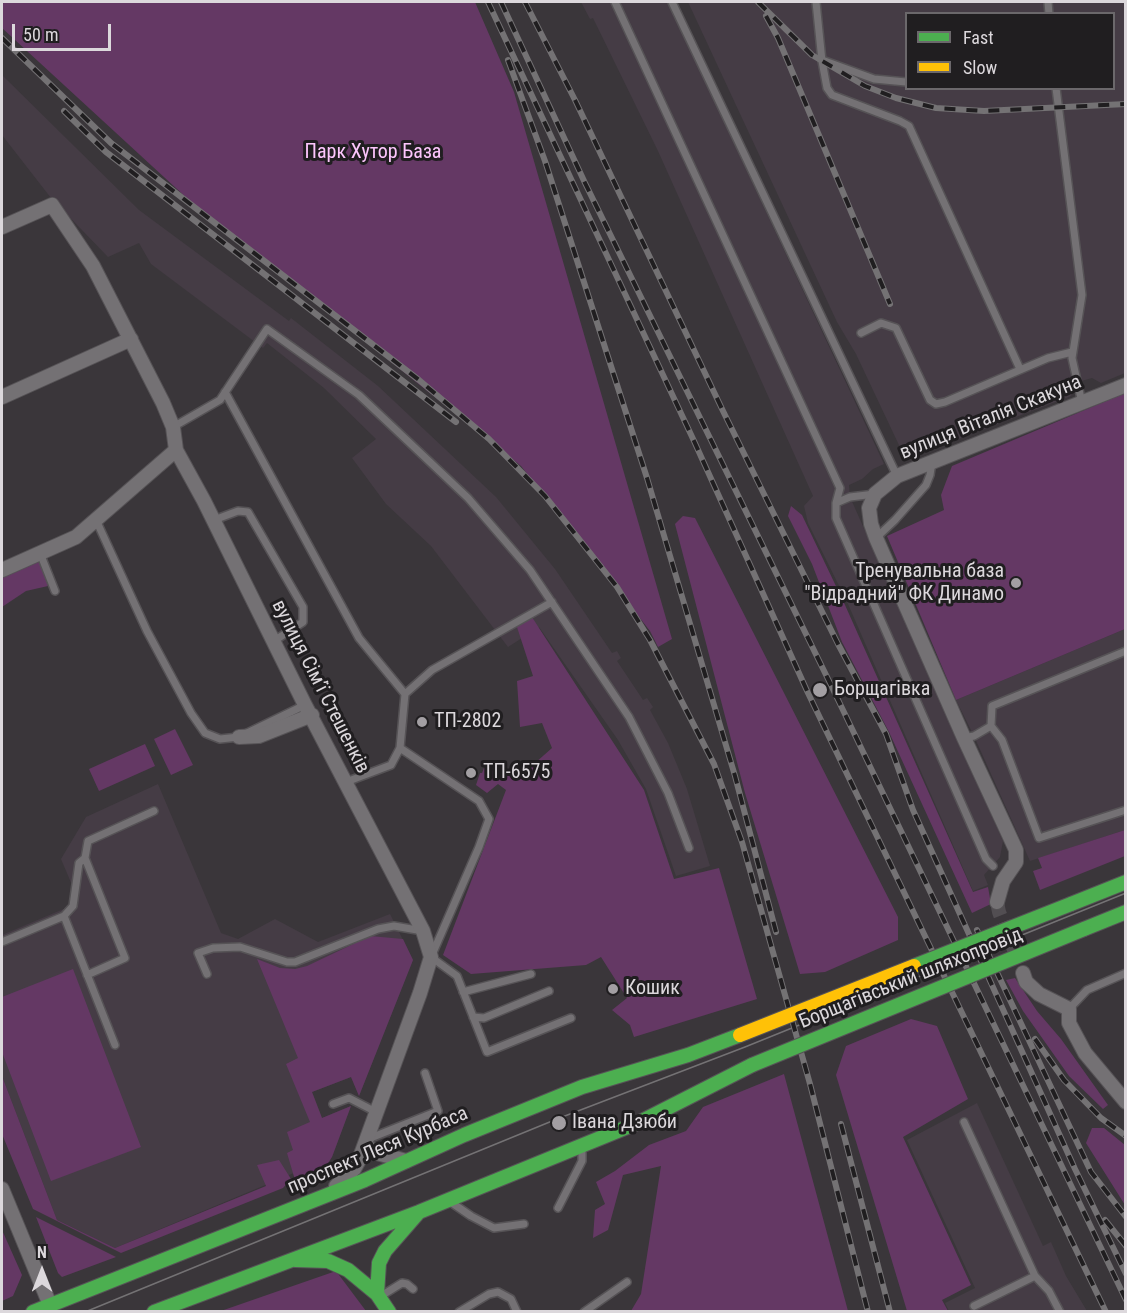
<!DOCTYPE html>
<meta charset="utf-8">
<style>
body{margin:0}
#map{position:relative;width:1127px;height:1313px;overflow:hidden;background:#3a363a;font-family:"Roboto Condensed",sans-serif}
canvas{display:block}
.frame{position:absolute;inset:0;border:3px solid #dcd8dc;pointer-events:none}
.legend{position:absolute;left:905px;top:12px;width:210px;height:78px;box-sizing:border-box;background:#201e20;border:2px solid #6b686b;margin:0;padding:8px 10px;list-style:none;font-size:18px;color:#dcd8dc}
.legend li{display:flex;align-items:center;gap:12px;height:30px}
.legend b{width:30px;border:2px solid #6b686b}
.north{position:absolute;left:12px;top:1241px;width:60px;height:60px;-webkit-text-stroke:4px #201e20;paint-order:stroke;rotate:0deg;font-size:16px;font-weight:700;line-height:24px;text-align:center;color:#dcd8dc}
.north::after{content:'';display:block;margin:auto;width:21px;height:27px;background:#dcd8dc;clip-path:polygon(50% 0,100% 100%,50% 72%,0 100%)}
.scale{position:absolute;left:12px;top:24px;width:99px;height:27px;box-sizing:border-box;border:3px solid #dcd8dc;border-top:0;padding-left:8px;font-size:18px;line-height:21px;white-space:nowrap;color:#dcd8dc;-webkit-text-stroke:4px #201e20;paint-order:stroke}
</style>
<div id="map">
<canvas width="1127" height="1313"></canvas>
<div class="frame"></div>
<ul class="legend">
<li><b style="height:8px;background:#4caf50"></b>Fast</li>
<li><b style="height:8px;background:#ffc107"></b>Slow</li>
</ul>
<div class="north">N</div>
<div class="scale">50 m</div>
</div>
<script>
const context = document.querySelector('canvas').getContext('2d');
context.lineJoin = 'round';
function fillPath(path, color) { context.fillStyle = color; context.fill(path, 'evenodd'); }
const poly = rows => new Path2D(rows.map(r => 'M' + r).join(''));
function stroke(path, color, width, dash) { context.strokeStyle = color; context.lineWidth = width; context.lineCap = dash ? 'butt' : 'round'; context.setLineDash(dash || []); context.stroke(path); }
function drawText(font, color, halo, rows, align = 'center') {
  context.font = font + ' "Roboto Condensed",sans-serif'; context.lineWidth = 6; context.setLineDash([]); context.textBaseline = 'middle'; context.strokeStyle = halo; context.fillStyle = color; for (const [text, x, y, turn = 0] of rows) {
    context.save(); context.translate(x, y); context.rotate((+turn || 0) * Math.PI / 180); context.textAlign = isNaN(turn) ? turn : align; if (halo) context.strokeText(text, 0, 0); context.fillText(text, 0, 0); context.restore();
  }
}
fillPath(poly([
 [581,2,668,2,884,464,873,469,862,479,849,485,850,497,1003,841,1000,857,984,875,988,885,973,891,848,604,808,523,804,506,813,496,658,151,593,18,590,19],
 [688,2,1125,2,1125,373,1101,383,1092,378,1078,382,1071,396,927,451,906,460,856,354,837,322],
 [906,14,1114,14,1114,88,906,88],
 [2,75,139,210,289,321,291,318,378,386,496,497,555,569,612,653,617,651,621,658,617,661,643,700,647,698,653,707,650,710,668,743,687,789,710,866,676,876,646,789,618,740,539,627,508,647,431,546,386,504,352,458,376,439,324,388,267,343,263,348,151,264,139,243,108,257,51,198,2,135],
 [1125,629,1125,830,1030,861,974,736,956,700],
 [158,784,221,933,238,939,275,919,318,942,390,914,413,960,359,1096,351,1077,312,1092,322,1118,351,1106,332,1157,115,1248,57,1220,2,1076,2,935,66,908,72,900,72,885,61,859,86,817],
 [977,1103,1043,1246,1051,1242,1066,1276,1087,1311,949,1311,945,1303,975,1288,907,1140]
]), '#453c45');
fillPath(poly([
 [2,2,475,2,514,92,672,639,658,647,650,631,521,466,190,201,2,28],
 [1125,393,1125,629,956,700,887,536,944,510,941,495,952,466],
 [791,506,802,515,845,605,973,892,988,887,991,904,972,913,889,732,842,642,812,564,788,516],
 [683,516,695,518,898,917,898,940,825,972,800,974,745,793,675,524],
 [39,559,48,586,26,591,2,607,2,578],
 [528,611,644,790,674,879,719,868,757,999,634,1037,630,1025,612,1010,627,998,601,957,586,965,471,974,443,955,506,790,498,784,487,793,476,785,480,773,482,773,484,768,498,772,523,774,527,773,526,771,552,748,542,723,520,727,517,681,533,676,516,624],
 [175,729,193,765,171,775,154,739],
 [145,744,155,766,99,791,89,769],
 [1125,830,1125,856,1040,890,1033,871,1042,868,1038,858],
 [370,936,403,939,413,960,359,1096,351,1077,312,1092,322,1118,351,1106,332,1157,325,1168,295,1180,287,1153,293,1150,287,1132,310,1122,286,1064,298,1058,257,959,280,968,295,969,307,966],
 [73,969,141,1147,51,1181,2,1052,2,997],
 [1015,978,1037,1011,1061,1039,1108,1105,1103,1109,1069,1076,1023,1011,1006,980],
 [911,1019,937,1026,968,1099,903,1137,971,1285,942,1300,948,1311,907,1311,836,1075,846,1046],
 [784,1074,848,1311,631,1311,641,1294,661,1166,623,1175,608,1230,593,1238,595,1210,605,1204,596,1182,615,1171,649,1145,686,1131,703,1107],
 [2,1076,57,1220,115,1248,266,1186,257,1165,279,1160,291,1179,283,1188,121,1253,33,1209,2,1134],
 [1092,1128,1104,1128,1125,1145,1125,1205,1086,1143],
 [36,1217,116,1257,62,1277,58,1273],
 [2,1230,22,1275,13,1296,2,1301],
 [336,1271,366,1311,218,1312]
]), '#643864');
stroke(poly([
 [997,902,999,912,1019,962]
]), '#524e52', 14, [14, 7]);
const lane = poly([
 [615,2,840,488,836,503],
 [672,2,897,476],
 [816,2,822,61,827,88,832,95,900,121,909,126,1020,369],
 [1048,2,1049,14],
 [822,60,874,79,906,82],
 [1056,88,1082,295,1072,358,1082,403],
 [861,333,881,323,896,328,930,400,936,404,945,402,1048,358,1072,352],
 [225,392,359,638,405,694],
 [173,427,220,400,267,329,359,395,468,498,530,570,629,717,668,793,689,848],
 [875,494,850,497,836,503,836,518,986,859,993,866],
 [96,520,147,631,191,713,205,733,220,739,239,737,305,705],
 [214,520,238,511,248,512,303,607,303,622,274,641],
 [876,538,895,520,926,485,930,475,932,462],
 [40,553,55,591],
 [1126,651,992,706,991,726,1002,740,1039,838,1126,810],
 [964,738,974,736,991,726],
 [400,748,479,801,489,819,479,847,431,957,457,976,487,1052,571,1018],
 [346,782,391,765,400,748,405,694,432,670,552,602],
 [85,858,88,841,154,811],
 [64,916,115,1045],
 [2,942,64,916,73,906,79,863,85,858,125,958,87,975],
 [207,974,198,953,213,948,240,947,287,962,295,962,378,929,394,926,423,931],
 [463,992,531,974],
 [1069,1009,1087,990,1126,973],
 [473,1017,484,1018,549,991],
 [333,1104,349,1098,376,1112],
 [964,1122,1035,1276,1049,1291,1060,1312],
 [368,1139,438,1111,425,1073],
 [452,1203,471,1216,494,1228,524,1224],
 [558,1208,582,1161,582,1151],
 [381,1296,402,1283,407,1284,413,1289],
 [974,1306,1035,1276],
 [459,1312,489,1294,498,1292,511,1299,517,1312],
 [584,1312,627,1282]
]);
const street = poly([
 [2,227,52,205,93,266,163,403,173,427,176,450,204,501,305,705,423,931,431,957,420,993,359,1160,354,1169,336,1186],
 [2,397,131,339],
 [2,570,76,537,176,450],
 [239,737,259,736,312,715],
 [997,902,1003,881,1016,862,1016,850,964,738,876,538,871,524,869,508,875,494,897,476,1126,385],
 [1023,973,1026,982,1039,994,1069,1009,1069,1023,1085,1053,1126,1102],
 [365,1145,377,1153,406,1161],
 [2,1189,50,1305]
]);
const fast = poly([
 [1071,904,1126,882],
 [1084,929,1126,912],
 [295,1260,328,1261,348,1270,377,1294,389,1312],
 [377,1294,379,1263,385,1251,419,1212],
 [33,1312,365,1180,464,1135,582,1087,688,1055,740,1035],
 [154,1312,419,1212,642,1121,752,1065]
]);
stroke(lane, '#565356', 10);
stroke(street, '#565356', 16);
stroke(fast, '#565356', 16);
stroke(lane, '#747174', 7);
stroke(street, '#747174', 14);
stroke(fast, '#4caf50', 14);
stroke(poly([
 [85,1312,557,1119,745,1047,1126,893]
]), '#747274', 1.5);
const rail = poly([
 [488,2,694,441,808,693,1106,1312],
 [501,2,585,183,830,683,1126,1300],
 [525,2,575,100,723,411,838,644,886,734,913,810,1075,1169,1126,1274],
 [758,2,812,55,865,86,896,98,936,108,984,111,1126,104],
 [766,16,778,38,890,304],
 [2,38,111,143,419,380,489,439,545,496,617,587,650,640,714,764,742,842,810,1084,868,1312],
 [508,60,545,161,647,478,735,776,776,932],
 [64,111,106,152,456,422],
 [977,930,1091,1172,1126,1217],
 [1035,1039,1064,1080,1101,1118,1126,1136],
 [841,1124,890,1312],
 [1105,1220,1126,1246]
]);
stroke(rail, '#747274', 6);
stroke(rail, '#201e20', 4, [11]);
const fastBridge = poly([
 [914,966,1071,904],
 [752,1065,1084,929]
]);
const slowBridge = poly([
 [740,1035,914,966]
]);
stroke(fastBridge, '#565356', 16, []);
stroke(slowBridge, '#565356', 16, []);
stroke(fastBridge, '#4caf50', 14);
stroke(slowBridge, '#ffc107', 14);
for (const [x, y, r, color] of [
 [1016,583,6,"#a39fa3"],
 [820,690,8,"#a39fa3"],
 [422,722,6,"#a39fa3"],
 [471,773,6,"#a39fa3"],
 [613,989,6,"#a39fa3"],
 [559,1123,8,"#a39fa3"]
]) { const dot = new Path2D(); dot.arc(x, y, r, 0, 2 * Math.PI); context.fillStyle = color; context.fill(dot); stroke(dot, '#201e20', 2); }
drawText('20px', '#fdc6fd', '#201e20', [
 ["Парк Хутор База",373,153]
]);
drawText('20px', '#dcd8dc', '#201e20', [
 ["вулиця Віталія Скакуна",991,418,-22],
 ["вулиця Сімʼї Стешенків",320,687,63],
 ["Борщагівський шляхопровід",911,979,-22],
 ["проспект Леся Курбаса",378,1151,-23]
]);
drawText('20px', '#dcd8dc', '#201e20', [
 ["Тренувальна база",1004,572,"right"],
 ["\"Відрадний\" ФК Динамо",1004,595,"right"],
 ["Борщагівка",834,690],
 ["ТП-2802",434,722],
 ["ТП-6575",483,773],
 ["Кошик",625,989],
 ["Івана Дзюби",572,1123]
], 'left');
</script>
